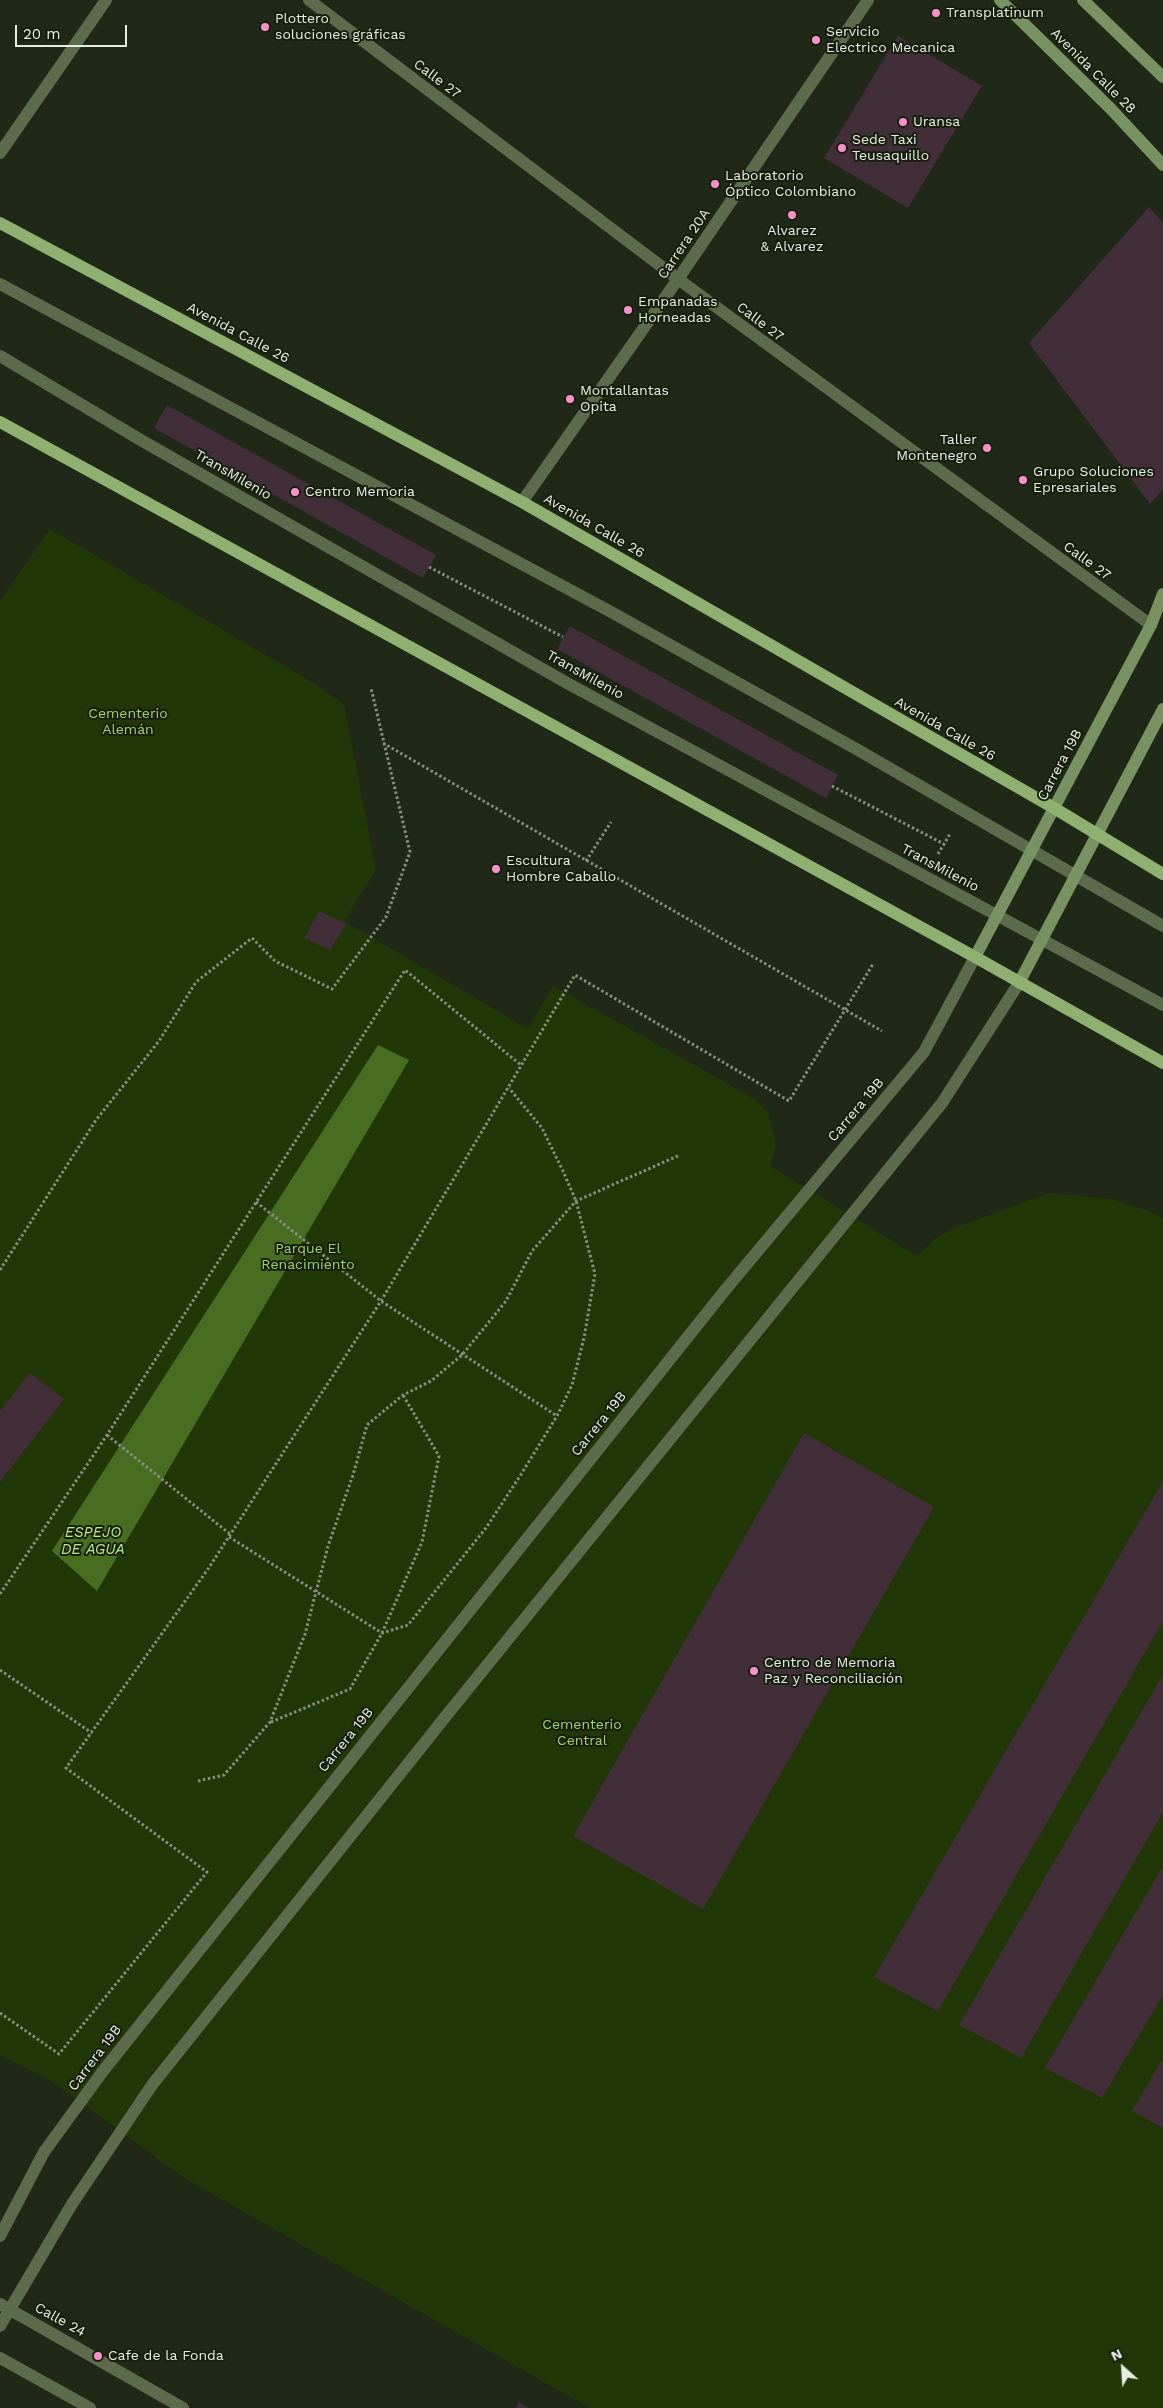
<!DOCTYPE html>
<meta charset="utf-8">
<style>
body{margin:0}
#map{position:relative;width:1163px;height:2408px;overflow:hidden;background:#202918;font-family:"Work Sans",sans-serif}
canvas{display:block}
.north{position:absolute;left:1098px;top:2343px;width:50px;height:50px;-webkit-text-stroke:4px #171f0f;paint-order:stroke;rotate:334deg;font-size:14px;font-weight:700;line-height:20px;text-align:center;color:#e6ede2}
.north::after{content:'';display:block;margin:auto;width:18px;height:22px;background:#e6ede2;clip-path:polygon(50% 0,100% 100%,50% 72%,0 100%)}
.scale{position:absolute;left:15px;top:25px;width:112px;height:22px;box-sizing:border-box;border:2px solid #e6ede2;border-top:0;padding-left:6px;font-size:15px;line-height:18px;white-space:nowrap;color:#e6ede2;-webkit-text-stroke:4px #171f0f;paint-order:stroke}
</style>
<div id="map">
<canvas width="1163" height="2408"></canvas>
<div class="north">N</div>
<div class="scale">20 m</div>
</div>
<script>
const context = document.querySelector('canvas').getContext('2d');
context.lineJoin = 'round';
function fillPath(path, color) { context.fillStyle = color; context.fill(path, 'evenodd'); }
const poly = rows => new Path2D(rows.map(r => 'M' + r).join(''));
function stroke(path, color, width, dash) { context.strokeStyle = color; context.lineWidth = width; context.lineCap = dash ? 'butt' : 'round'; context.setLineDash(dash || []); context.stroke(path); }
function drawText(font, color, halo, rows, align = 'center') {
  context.font = font + ' "Work Sans",sans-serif'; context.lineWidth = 4; context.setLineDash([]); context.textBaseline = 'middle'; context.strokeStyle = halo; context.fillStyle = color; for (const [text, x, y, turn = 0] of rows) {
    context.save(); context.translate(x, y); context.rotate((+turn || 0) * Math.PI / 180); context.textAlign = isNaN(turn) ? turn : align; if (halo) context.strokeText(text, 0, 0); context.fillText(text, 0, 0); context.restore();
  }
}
fillPath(poly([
 [50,529,310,681,344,704,376,870,344,921,528,1029,553,986,755,1099,768,1113,772,1128,776,1146,770,1166,917,1256,935,1239,954,1228,1049,1193,1111,1199,1149,1211,1163,1218,1163,2408,590,2408,186,2179,51,2081,0,2055,0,601]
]), '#223707');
fillPath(poly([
 [378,1045,409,1060,97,1591,52,1551]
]), '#496d20');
fillPath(poly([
 [898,36,982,86,908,208,824,158],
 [1149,207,1163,223,1163,489,1150,504,1029,343],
 [167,405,436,555,423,578,154,428],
 [570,626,838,775,826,798,557,649],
 [319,911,346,924,330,950,304,938],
 [30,1373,64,1399,0,1482,0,1411],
 [804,1433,934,1507,703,1909,573,1836],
 [1163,1481,1163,1621,938,2011,874,1977],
 [1163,1675,1163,1812,1021,2058,959,2025],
 [1163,1866,1163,1995,1102,2098,1045,2068],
 [1163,2058,1163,2128,1132,2111],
 [519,2402,528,2408,516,2408]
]), '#412e39');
stroke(poly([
 [429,567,563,637],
 [383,743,882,1031],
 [832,786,944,844],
 [938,854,950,834],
 [586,861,611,822],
 [256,1202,381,1301,557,1416],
 [0,1270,96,1120,159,1041,196,982,252,938,275,961,332,989,386,917,410,852,371,688],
 [107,1435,230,1534],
 [229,1537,382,1633,408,1625,486,1528,520,1476,557,1416,572,1385,584,1338,595,1274,576,1201,563,1171,542,1128,509,1088],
 [0,1594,107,1435,405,970,521,1065],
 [0,1670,92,1733],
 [271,1722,350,1689,382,1633,422,1542,439,1456,403,1395],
 [198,1781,224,1775,270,1722,305,1634,328,1546,353,1475,367,1425,403,1395,431,1381,462,1355,506,1301,532,1251,576,1201,680,1155],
 [0,2013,59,2054,207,1872,66,1768,208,1569,381,1301,575,975,789,1101,873,964]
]), '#868e80', 3, [2.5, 2.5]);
stroke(poly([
 [0,284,613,613,858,750,1163,926],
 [0,356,139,439,567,683,1163,1005]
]), '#5b6b4c', 12);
stroke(poly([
 [309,0,678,279,1151,625],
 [0,153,106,0],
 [522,502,678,279,868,0]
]), '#5b6b4c', 12);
stroke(poly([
 [0,2236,44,2152,103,2071,726,1289,924,1052,975,957],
 [0,2304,183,2408],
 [0,2326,72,2204,152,2085,450,1711,942,1103,1019,983],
 [0,2358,90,2408]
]), '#5b6b4c', 12);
stroke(poly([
 [1000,0,1111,109,1163,165],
 [1083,0,1163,77],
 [975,957,1151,625,1163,594],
 [1019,983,1163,709]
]), '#789261', 12);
stroke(poly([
 [0,223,522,502,1054,808,1163,874],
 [0,422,975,957,1163,1063]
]), '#8fb070', 12);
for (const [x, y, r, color] of [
 [936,13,5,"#f890cc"],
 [265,27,5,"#f890cc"],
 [816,40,5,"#f890cc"],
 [903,122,5,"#f890cc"],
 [842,148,5,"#f890cc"],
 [715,184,5,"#f890cc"],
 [792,215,5,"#f890cc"],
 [628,310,5,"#f890cc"],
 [570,399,5,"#f890cc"],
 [987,448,5,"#f890cc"],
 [1023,480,5,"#f890cc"],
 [295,492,5,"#f890cc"],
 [496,869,5,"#f890cc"],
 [754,1671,5,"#f890cc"],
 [98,2356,5,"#f890cc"]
]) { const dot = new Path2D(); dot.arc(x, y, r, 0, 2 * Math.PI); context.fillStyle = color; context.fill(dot); stroke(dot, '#171f0f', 2); }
drawText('14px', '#e6ede2', '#171f0f', [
 ["Transplatinum",946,13],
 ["Plottero",275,19],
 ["soluciones gráficas",275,35],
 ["Servicio",826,32],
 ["Electrico Mecanica",826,48],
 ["Uransa",913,122],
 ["Sede Taxi",852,140],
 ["Teusaquillo",852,156],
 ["Laboratorio",725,176],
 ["Óptico Colombiano",725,192],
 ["Alvarez",792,231,"center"],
 ["& Alvarez",792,247,"center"],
 ["Empanadas",638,302],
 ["Horneadas",638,318],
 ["Montallantas",580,391],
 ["Opita",580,407],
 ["Taller",977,440,"right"],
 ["Montenegro",977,456,"right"],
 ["Grupo Soluciones",1033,472],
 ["Epresariales",1033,488],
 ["Centro Memoria",305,492],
 ["Escultura",506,861],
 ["Hombre Caballo",506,877],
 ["Centro de Memoria",764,1663],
 ["Paz y Reconciliación",764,1679],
 ["Cafe de la Fonda",108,2356]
], 'left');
drawText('14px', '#e6ede2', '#171f0f', [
 ["Avenida Calle 28",1093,71,45],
 ["Calle 27",437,79,37],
 ["Carrera 20A",684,244,-56],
 ["Calle 27",760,322,37],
 ["Avenida Calle 26",238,333,28],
 ["TransMilenio",233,475,30],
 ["Avenida Calle 26",594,526,30],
 ["Calle 27",1087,561,36],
 ["TransMilenio",585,675,29],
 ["Avenida Calle 26",945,729,30],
 ["Carrera 19B",1060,765,-62],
 ["TransMilenio",940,868,28],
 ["Carrera 19B",856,1110,-50],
 ["Carrera 19B",599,1424,-51],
 ["Carrera 19B",346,1740,-51],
 ["Carrera 19B",95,2058,-53],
 ["Calle 24",60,2320,29]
]);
drawText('14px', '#9fd26b', '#171f0f', [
 ["Cementerio",128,714],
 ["Alemán",128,730],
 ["Parque El",308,1249],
 ["Renacimiento",308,1265],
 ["Cementerio",582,1725],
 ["Central",582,1741]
]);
drawText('italic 15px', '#b8ed86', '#171f0f', [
 ["ESPEJO",93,1533],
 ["DE AGUA",93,1550]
]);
</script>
